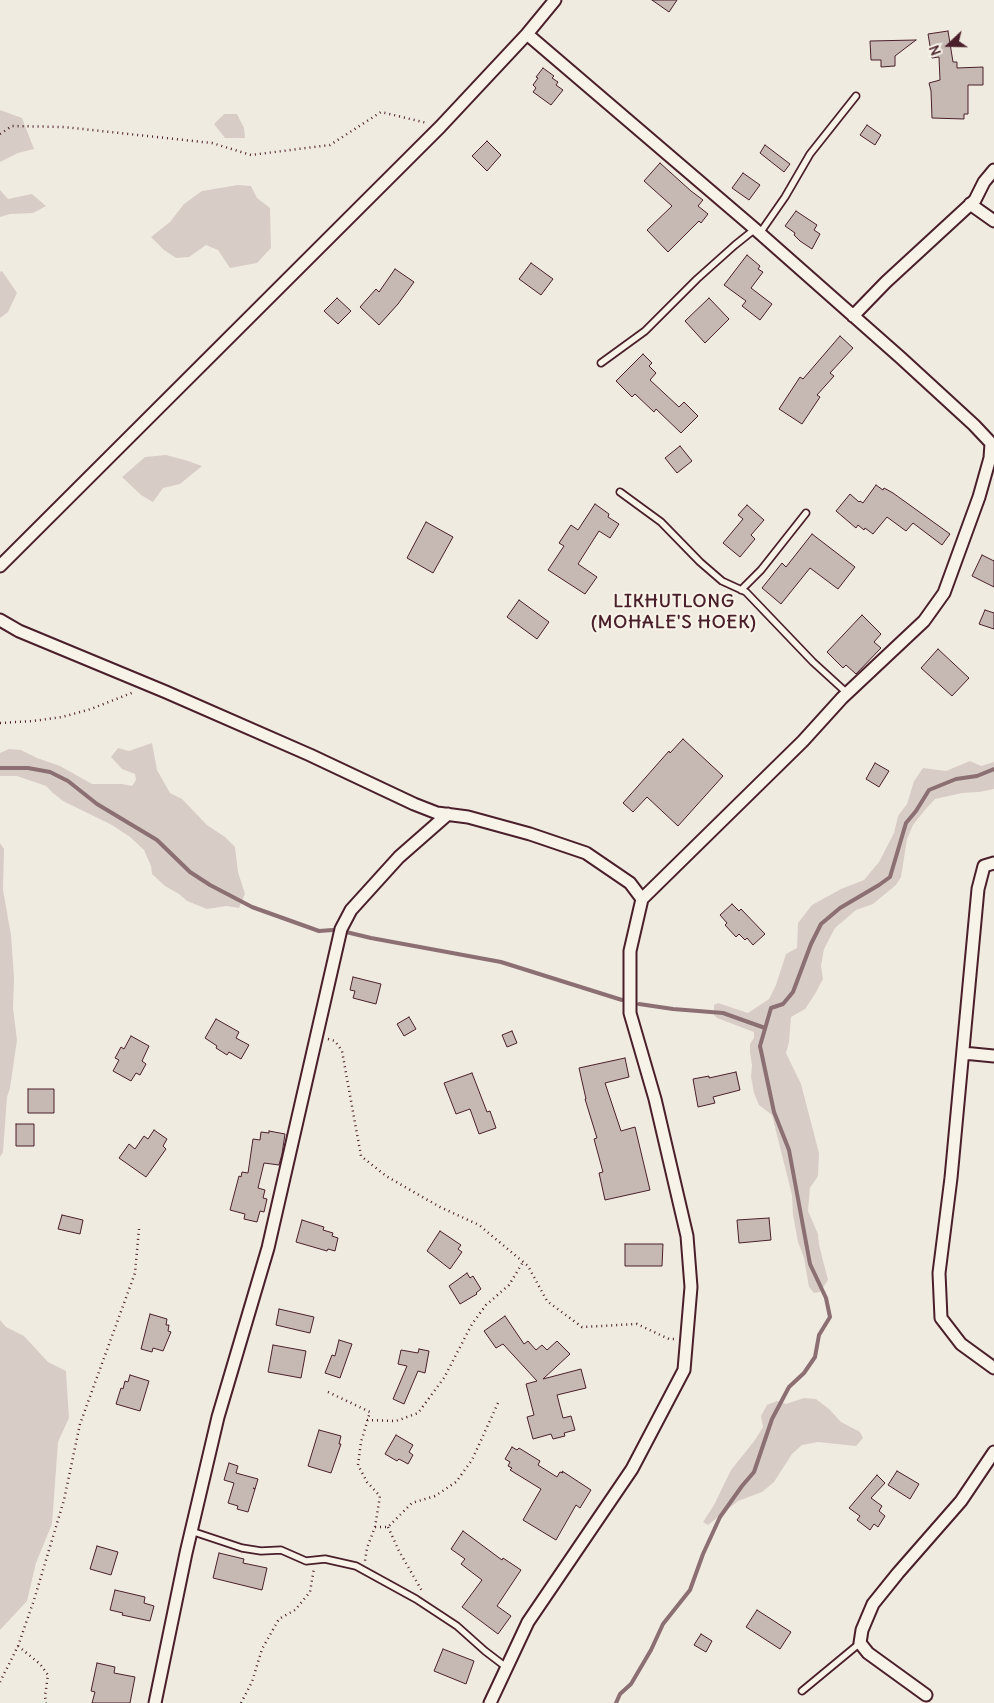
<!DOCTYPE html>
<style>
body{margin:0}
#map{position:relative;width:994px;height:1703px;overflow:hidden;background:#f0ebe0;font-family:Delius,sans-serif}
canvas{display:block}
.north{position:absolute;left:924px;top:20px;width:50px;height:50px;-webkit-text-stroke:4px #f7f3e8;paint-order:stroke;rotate:249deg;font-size:14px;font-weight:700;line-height:20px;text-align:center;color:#4a1f2b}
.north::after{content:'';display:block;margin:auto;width:18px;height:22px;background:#4a1f2b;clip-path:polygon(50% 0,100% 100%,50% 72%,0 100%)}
</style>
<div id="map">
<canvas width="994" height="1703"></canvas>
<div class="north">N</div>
</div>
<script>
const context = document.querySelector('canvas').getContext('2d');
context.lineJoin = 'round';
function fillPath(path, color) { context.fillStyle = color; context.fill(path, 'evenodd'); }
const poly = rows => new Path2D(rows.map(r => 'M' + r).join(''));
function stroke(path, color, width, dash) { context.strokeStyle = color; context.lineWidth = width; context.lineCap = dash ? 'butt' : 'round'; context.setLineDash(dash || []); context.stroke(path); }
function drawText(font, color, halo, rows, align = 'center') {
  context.font = font + ' Delius,sans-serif'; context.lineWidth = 4; context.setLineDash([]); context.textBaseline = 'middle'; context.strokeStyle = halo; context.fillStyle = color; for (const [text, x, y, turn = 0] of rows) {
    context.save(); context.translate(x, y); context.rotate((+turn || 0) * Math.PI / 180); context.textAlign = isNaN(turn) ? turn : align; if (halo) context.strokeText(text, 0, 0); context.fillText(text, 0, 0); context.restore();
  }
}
fillPath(poly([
 [0,110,22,118,34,149,18,153,0,162],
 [224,114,237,114,244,128,245,138,225,138,214,124],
 [238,185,251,186,257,198,270,208,271,248,257,263,230,268,218,250,206,245,189,257,176,258,164,250,151,237,170,222,184,204,202,191],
 [0,190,8,199,32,194,46,206,33,213,10,214,0,217],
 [2,271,17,293,8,312,0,318,0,272],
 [166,455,188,461,202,466,180,484,163,488,153,502,141,495,122,477,145,457],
 [152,743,157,770,170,793,182,799,207,825,225,837,235,847,238,872,245,894,239,908,226,906,207,909,187,901,179,894,165,886,152,874,151,866,144,850,130,837,112,825,63,801,53,793,46,786,17,776,0,776,0,753,9,749,21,750,37,758,60,766,92,784,122,784,132,786,136,780,135,774,122,769,111,757,118,748,129,751],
 [970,761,981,766,994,762,994,789,979,792,962,793,935,799,924,811,913,825,907,839,901,877,896,885,873,904,856,910,835,928,824,949,821,966,823,979,815,994,805,1009,791,1017,789,1042,786,1053,801,1084,819,1153,818,1176,810,1188,808,1211,818,1234,819,1245,828,1280,820,1292,814,1293,809,1287,804,1258,798,1242,793,1215,792,1195,772,1115,759,1105,754,1093,751,1077,752,1065,750,1052,750,1044,754,1038,754,1032,717,1018,714,1015,714,1005,718,1003,748,1013,769,999,776,985,786,954,797,948,798,923,812,905,841,889,864,880,879,862,894,833,898,816,907,804,914,781,923,768,946,771],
 [0,843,4,849,3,890,11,935,14,978,13,1008,17,1040,10,1088,7,1097,3,1152,0,1157],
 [0,1320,6,1327,24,1336,48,1362,66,1371,69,1418,58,1442,52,1524,36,1563,27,1601,0,1630],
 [804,1398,816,1399,829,1409,841,1422,860,1432,863,1438,856,1446,818,1442,802,1445,792,1454,774,1482,762,1492,738,1501,708,1525,703,1522,714,1505,731,1470,755,1440,763,1427,761,1416,767,1405,777,1401,786,1404]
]), '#d8cdc6');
stroke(poly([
 [0,768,28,768,50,772,68,781,97,804,157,840,190,872,210,885,252,907,319,931,333,930],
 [346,932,371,938,501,962,622,1000],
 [639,1004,673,1009,723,1013,765,1028],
 [616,1703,620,1694,631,1684,651,1650,663,1624,690,1590,703,1554,720,1517,742,1486,754,1472,772,1419,789,1387,804,1373,815,1357,819,1335,830,1317,826,1298,810,1264,789,1150,774,1112,760,1046,771,1008,783,1004,793,992,811,944,821,924,840,908,879,885,890,877,906,823,916,811,929,790,956,779,977,776,994,769]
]), '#8b6f72', 4);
const building = poly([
 [652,0,677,0,669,12,652,0],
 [948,31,953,62,957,62,957,68,983,67,983,85,968,85,968,114,964,114,964,119,932,118,931,91,929,83,940,80,939,57,932,58,928,34,948,31],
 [916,40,895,56,895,66,881,67,881,60,871,60,870,41,916,40],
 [543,68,554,76,552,78,558,82,556,85,563,90,551,105,533,92,536,88,533,85,538,78,536,77,543,68],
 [867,125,881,135,875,145,860,135,867,125],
 [487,141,501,155,487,171,472,156,487,141],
 [765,145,790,164,784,172,760,153,765,145],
 [660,163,691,191,703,200,698,206,708,214,701,223,699,221,668,252,647,230,672,206,644,181,660,163],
 [743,173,760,185,749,200,732,188,743,173],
 [796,211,817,225,814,230,820,234,812,249,800,241,794,235,795,233,785,226,796,211],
 [747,255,760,266,758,269,763,272,751,288,772,304,760,320,742,306,746,301,724,285,747,255],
 [531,263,553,279,541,295,519,279,531,263],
 [395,269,414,282,398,304,379,325,360,307,376,289,379,292,395,269],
 [337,298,351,311,338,324,324,311,337,298],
 [709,298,729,319,705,343,685,321,709,298],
 [840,336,853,348,830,373,834,376,817,395,820,397,802,424,779,409,800,377,803,379,840,336],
 [643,354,652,363,649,366,656,373,650,380,679,407,684,402,698,416,681,433,656,409,654,412,635,394,632,397,616,381,643,354],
 [680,446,692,461,677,473,665,458,680,446],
 [876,485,883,490,884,488,893,493,950,534,942,545,913,523,906,531,887,517,873,534,865,528,864,530,858,525,856,528,836,511,850,494,859,502,860,501,863,503,876,485],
 [595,504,609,514,608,517,619,524,610,538,599,531,578,564,597,577,585,594,548,570,564,546,559,543,571,525,578,530,595,504],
 [747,505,764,520,751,535,755,539,740,557,723,543,743,519,738,515,747,505],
 [426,522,453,537,433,573,407,558,426,522],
 [812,534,855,567,838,589,810,568,781,604,762,588,782,563,786,567,812,534],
 [982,555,994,561,994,587,972,576,982,555],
 [519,600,549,622,537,639,507,617,519,600],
 [985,610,994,613,994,629,979,624,985,610],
 [862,615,881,634,874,642,881,648,856,674,846,665,843,668,827,652,862,615],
 [938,649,969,678,952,696,921,668,938,649],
 [683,739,723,776,678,826,647,797,633,812,623,803,669,751,670,753,683,739],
 [875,763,889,771,879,787,866,779,875,763],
 [732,904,739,911,741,909,765,934,753,945,747,938,745,940,739,934,736,937,725,925,727,923,720,915,732,904],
 [353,977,381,984,376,1004,353,998,355,991,350,990,353,977],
 [409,1017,416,1029,404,1036,397,1024,409,1017],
 [216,1019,239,1032,236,1038,249,1045,241,1059,229,1052,227,1055,216,1048,217,1046,205,1038,216,1019],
 [512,1031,517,1043,507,1047,502,1035,512,1031],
 [131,1036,149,1046,142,1061,146,1064,140,1075,136,1073,131,1081,113,1071,119,1060,115,1058,121,1047,124,1049,131,1036],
 [625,1058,629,1077,605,1083,621,1131,635,1127,650,1190,605,1200,599,1173,603,1172,594,1139,597,1138,585,1099,586,1099,579,1068,625,1058],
 [736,1072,740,1090,713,1097,715,1103,698,1107,693,1079,709,1076,709,1078,736,1072],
 [472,1073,487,1112,490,1111,496,1128,479,1134,470,1109,456,1114,444,1083,472,1073],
 [28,1089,54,1089,54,1113,28,1113,28,1089],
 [16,1124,34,1124,34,1146,16,1146,16,1124],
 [154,1130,167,1139,163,1146,166,1149,146,1177,119,1158,129,1144,135,1149,144,1136,148,1139,154,1130],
 [269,1131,285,1134,282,1154,279,1165,264,1163,258,1188,265,1190,263,1198,267,1199,264,1212,260,1211,257,1222,244,1219,245,1214,230,1210,239,1176,241,1177,242,1172,248,1173,253,1139,260,1140,261,1132,269,1133,269,1131],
 [62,1215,83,1220,80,1234,58,1229,62,1215],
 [769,1218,771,1240,739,1243,737,1220,769,1218],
 [302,1220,324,1227,323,1230,333,1233,332,1236,338,1238,335,1251,328,1249,327,1251,296,1242,302,1220],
 [440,1231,461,1245,458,1249,462,1252,450,1269,427,1251,440,1231],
 [625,1244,663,1244,662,1266,625,1266,625,1244],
 [467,1273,470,1278,473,1276,481,1289,476,1293,477,1294,460,1304,449,1286,467,1273],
 [279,1309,314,1317,310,1333,276,1325,279,1309],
 [150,1314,167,1319,166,1325,169,1325,168,1331,171,1332,163,1351,153,1348,152,1352,141,1349,150,1314],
 [505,1316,524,1344,528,1341,536,1350,542,1345,547,1350,557,1341,570,1354,543,1379,581,1369,586,1388,557,1395,563,1418,571,1416,575,1430,564,1433,565,1436,553,1439,551,1434,533,1439,527,1417,534,1415,526,1384,537,1381,503,1344,496,1348,484,1331,505,1316],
 [339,1340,352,1344,340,1378,325,1373,332,1355,335,1356,339,1340],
 [273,1345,306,1351,301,1378,268,1372,273,1345],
 [419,1349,429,1351,425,1373,418,1371,404,1404,393,1399,407,1366,398,1364,401,1350,418,1353,419,1349],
 [130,1375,149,1381,140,1411,116,1404,121,1388,123,1389,125,1381,128,1382,130,1375],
 [319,1430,341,1436,339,1444,341,1444,331,1473,308,1466,319,1430],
 [396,1435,413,1445,409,1452,413,1455,408,1464,399,1459,397,1461,385,1454,396,1435],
 [512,1447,517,1450,519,1448,540,1461,538,1465,557,1477,560,1472,563,1473,562,1471,591,1490,580,1508,576,1505,556,1540,523,1520,541,1489,510,1470,512,1468,508,1466,510,1462,505,1459,512,1447],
 [229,1463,238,1466,236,1473,258,1479,255,1489,253,1488,255,1489,248,1512,237,1509,238,1506,228,1503,234,1483,224,1480,229,1463],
 [897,1471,919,1484,910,1499,888,1485,897,1471],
 [877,1475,885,1483,871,1498,882,1506,879,1511,885,1516,878,1527,874,1524,870,1530,857,1520,860,1516,849,1508,877,1475],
 [463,1531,502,1560,503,1558,521,1570,497,1606,511,1616,498,1634,462,1607,482,1580,461,1564,465,1559,451,1549,463,1531],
 [97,1546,118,1552,111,1575,90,1569,97,1546],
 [219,1553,244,1559,243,1563,267,1568,262,1590,213,1578,219,1553],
 [115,1590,145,1597,144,1603,154,1606,150,1621,122,1615,123,1613,110,1610,115,1590],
 [757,1610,791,1632,780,1649,746,1627,757,1610],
 [701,1634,712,1641,706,1652,694,1645,701,1634],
 [443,1649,474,1661,466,1684,434,1671,443,1649],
 [97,1663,115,1667,114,1673,135,1677,130,1703,92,1703,95,1692,91,1691,97,1663]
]);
fillPath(building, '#c6b8b3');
stroke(building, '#4a1f2b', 1);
const service = poly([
 [760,233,785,197,810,154,856,96],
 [601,363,645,331,697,279,735,245,755,229],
 [620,492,661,522,700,562,722,581,746,592,813,662,847,693],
 [741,590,761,570,806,513],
 [191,1531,242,1548,261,1551,281,1550,306,1561,325,1559,356,1566,416,1599,457,1626,485,1651,506,1667],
 [802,1691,860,1643]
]);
const minor = poly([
 [970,204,994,221],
 [853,316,886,282,975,200,984,182,994,170],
 [0,566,440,127,527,34,555,0],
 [0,620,19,631,166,692,310,755,414,804,437,813,468,817,530,834,586,853,630,883,642,899],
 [994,863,984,866,978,889,951,1178,939,1273,941,1318,961,1344,994,1368],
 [963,1053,994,1056],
 [926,1695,868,1653,860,1643,862,1630,873,1604,898,1573,961,1501,994,1452],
 [155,1703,186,1553,218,1417,268,1248,341,929,351,910,399,857,448,814],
 [490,1703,528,1622,632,1469,684,1370,691,1287,687,1236,655,1099,630,1013,630,951,642,899,803,741,842,698,924,621,944,593,979,497,990,458,991,443,974,425,901,358,755,229,527,34]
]);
stroke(service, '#4a1f2b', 9);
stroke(minor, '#4a1f2b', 15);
stroke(poly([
 [0,134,12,126,64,127,212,143,251,155,330,145,381,112,427,123],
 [0,723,33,721,62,717,91,709,134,692],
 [328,1039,335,1041,342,1051,361,1156,386,1176,440,1207,479,1225,528,1266,547,1301,582,1327,637,1324,669,1339,674,1339],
 [328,1392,370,1412,361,1442,358,1465,367,1482,380,1496,375,1527,367,1548,365,1561],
 [367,1420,396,1421,418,1413,444,1378,472,1324,486,1305,509,1285,523,1262],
 [375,1527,388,1527,412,1503,435,1496,456,1482,472,1460,498,1403],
 [388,1527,399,1551,422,1591],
 [18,1646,40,1664,48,1675,45,1696,46,1703],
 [0,1682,18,1646,34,1600,64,1500,80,1424,135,1273,139,1229],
 [241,1703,252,1682,262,1649,279,1619,295,1610,310,1592,314,1568]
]), '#4a1f2b', 2.5, [1, 4]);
stroke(service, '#f7f3e8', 5.5);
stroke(minor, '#f7f3e8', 11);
context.letterSpacing = '1px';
drawText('bold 18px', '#4a1f2b', '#f7f3e8', [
 ["LIKHUTLONG",674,602],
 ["(MOHALE'S HOEK)",674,623]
]);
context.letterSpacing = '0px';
</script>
